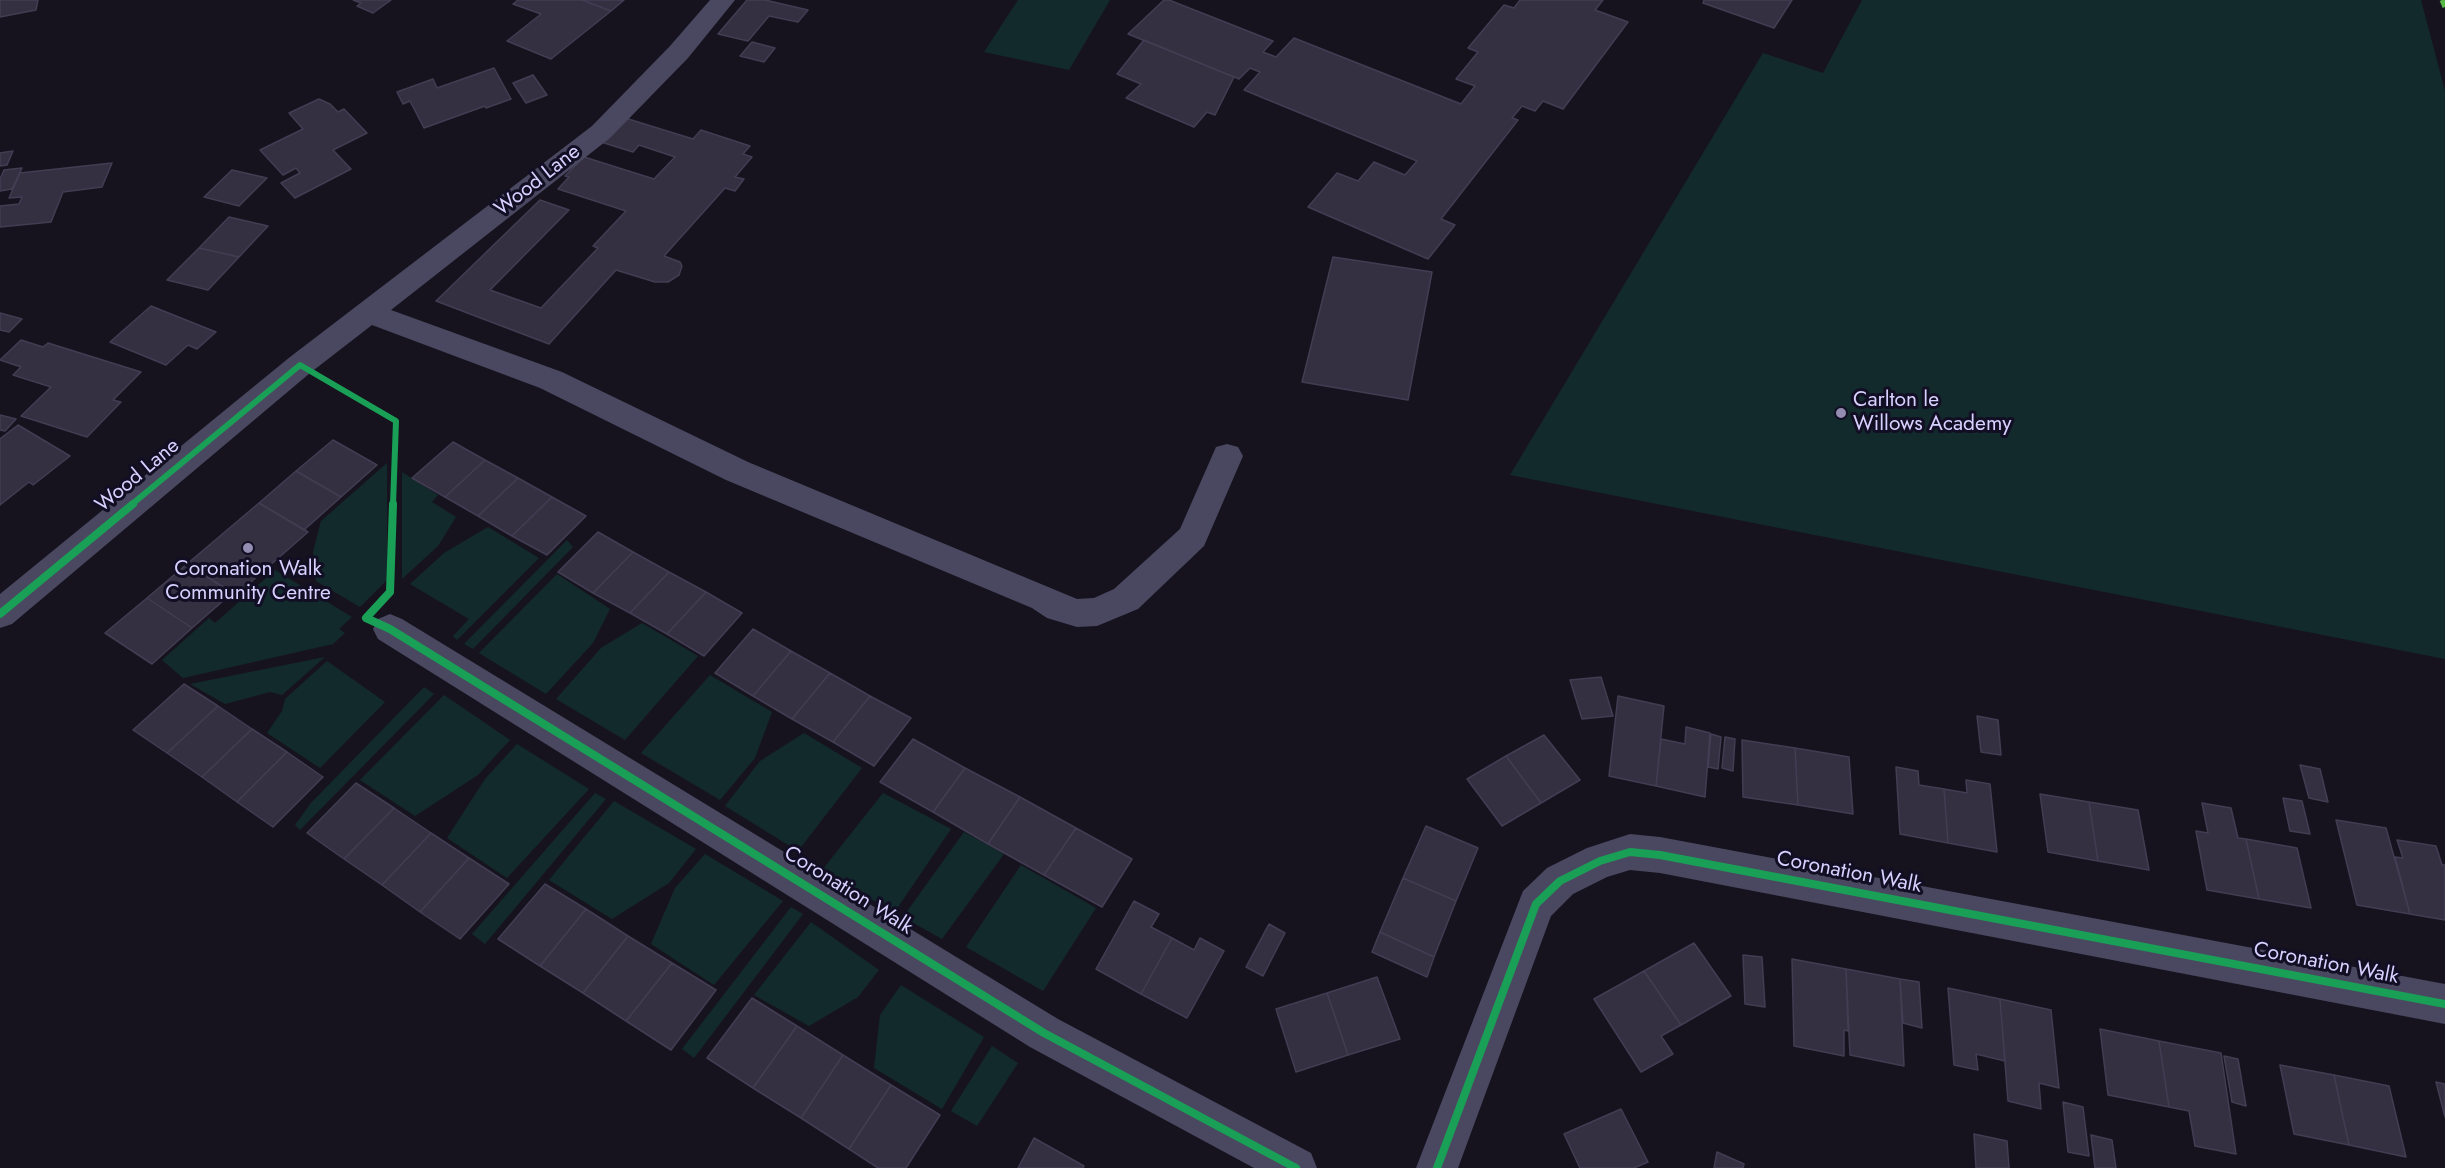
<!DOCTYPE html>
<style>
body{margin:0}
canvas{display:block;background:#16131f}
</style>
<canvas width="2445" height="1168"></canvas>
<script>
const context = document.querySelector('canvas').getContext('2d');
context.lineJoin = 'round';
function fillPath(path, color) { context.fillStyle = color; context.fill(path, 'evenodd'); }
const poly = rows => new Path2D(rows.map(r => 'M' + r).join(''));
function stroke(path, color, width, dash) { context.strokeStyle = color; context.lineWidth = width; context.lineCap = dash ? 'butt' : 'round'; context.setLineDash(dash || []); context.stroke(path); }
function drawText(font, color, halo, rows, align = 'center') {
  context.font = font + ' Jost,sans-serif'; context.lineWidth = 6; context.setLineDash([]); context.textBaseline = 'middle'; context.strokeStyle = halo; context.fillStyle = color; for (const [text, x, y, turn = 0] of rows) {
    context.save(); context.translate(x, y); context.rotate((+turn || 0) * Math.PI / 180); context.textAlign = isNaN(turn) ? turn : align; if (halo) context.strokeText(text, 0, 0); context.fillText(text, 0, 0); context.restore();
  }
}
fillPath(poly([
 [1018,0,1110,0,1069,70,984,52],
 [1862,0,2421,0,2445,91,2445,659,1510,475,1763,53,1823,73],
 [387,463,387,580,360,607,316,581,313,552,321,521],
 [402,472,438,495,432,502,456,517,438,546,402,579],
 [488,527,539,558,457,640,453,636,469,619,410,584,444,553],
 [567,540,573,547,473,649,464,644],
 [275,570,352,617,339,629,345,633,333,644,183,678,162,660,209,618,215,623],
 [557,574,610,609,593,643,546,694,479,653],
 [642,623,698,656,625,740,556,699,601,648],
 [325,657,282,695,270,692,225,704,190,684],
 [327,661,385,702,320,768,267,733,282,711,285,699],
 [710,675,772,712,755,758,720,800,641,753],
 [424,687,434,694,300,830,295,825,311,803],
 [444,695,510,740,478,775,415,816,360,780],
 [804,733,862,768,798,851,725,806,760,761],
 [517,744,589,789,507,878,447,838,485,779],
 [595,793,606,799,485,944,472,934],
 [883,793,951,829,894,913,823,869],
 [614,801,696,849,669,883,612,919,549,880],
 [964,832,1004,854,942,939,903,917],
 [705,854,783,901,714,985,651,944,675,888],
 [1021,865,1096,908,1043,991,966,947],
 [791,907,803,914,694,1058,682,1049],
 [811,922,879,970,858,997,809,1026,754,995],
 [901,985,984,1037,942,1109,874,1068,880,1015],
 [992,1046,1018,1063,977,1126,951,1111]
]), '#122a2c');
const building = poly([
 [0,0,38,0,36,10,0,17,0,0],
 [353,0,391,0,373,13,357,6,361,3,353,0],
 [518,0,582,0,611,11,551,59,507,41,541,14,513,4,518,0],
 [582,0,624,0,611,11,582,0],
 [747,0,765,0,808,10,798,22,769,16,748,41,718,34,747,0],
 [1164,0,1169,0,1273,41,1263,52,1276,57,1294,38,1461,104,1475,86,1456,79,1478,52,1468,48,1504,5,1514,8,1520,0,1603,0,1595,10,1628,22,1563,109,1543,101,1535,111,1522,106,1512,118,1518,120,1441,219,1455,225,1428,259,1308,207,1337,173,1358,181,1374,162,1405,175,1417,161,1244,90,1260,72,1250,68,1239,79,1128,34,1164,0],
 [1704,0,1792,0,1774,28,1703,3,1704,0],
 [1144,40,1234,77,1215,115,1207,112,1194,127,1126,98,1141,84,1117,74,1144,40],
 [752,42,775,48,764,62,740,56,752,42],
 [494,68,511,99,486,108,485,106,424,128,410,101,403,104,397,92,433,79,437,88,494,68],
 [533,75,547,95,526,103,513,83,533,75],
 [319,99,330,104,338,112,344,109,367,133,333,150,351,169,295,198,281,183,300,173,296,168,283,175,260,150,303,129,289,113,319,99],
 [625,118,693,139,701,130,750,146,743,154,752,157,735,177,744,179,735,191,725,188,664,256,680,262,682,266,679,275,668,282,655,282,616,270,549,344,436,301,540,200,569,210,490,290,541,308,598,248,593,246,626,211,558,189,569,177,565,176,584,157,654,179,675,157,639,145,633,152,601,142,625,118],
 [13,151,7,165,0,166,0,153,13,151],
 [112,163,102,187,63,192,51,222,0,227,0,206,19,204,22,197,9,198,20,173,112,163],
 [22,168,12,189,0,191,0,179,4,170,22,168],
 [232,170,267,178,239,206,204,197,232,170],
 [229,217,268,226,239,257,199,248,229,217],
 [199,248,239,257,208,290,167,280,199,248],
 [1333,257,1432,272,1408,400,1302,382,1333,257],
 [151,306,216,332,197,349,188,345,166,365,110,342,151,306],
 [0,313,22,319,9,332,0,330,0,313],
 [21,340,43,347,48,343,141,372,113,400,121,402,87,437,21,416,51,387,13,375,21,367,0,360,21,340],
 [0,415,16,419,5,431,0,430,0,415],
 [18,425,70,456,33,485,29,482,0,505,0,439,18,425],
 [333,440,377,465,341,497,296,471,333,440],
 [453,442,485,460,445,497,412,478,453,442],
 [485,460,518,478,478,516,445,497,485,460],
 [296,471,341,497,304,530,259,503,296,471],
 [518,478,552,497,512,536,478,516,518,478],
 [552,497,586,516,547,555,512,536,552,497],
 [259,503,308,532,236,595,187,564,259,503],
 [598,532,633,552,593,593,558,572,598,532],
 [633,552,669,572,630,613,593,593,633,552],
 [187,564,232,593,192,628,147,598,187,564],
 [669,572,706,592,667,634,630,613,669,572],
 [706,592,742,613,704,656,667,634,706,592],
 [147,598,192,628,152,664,105,633,147,598],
 [753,629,791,651,753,696,715,673,753,629],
 [791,651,830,673,792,719,753,696,791,651],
 [830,673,870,696,833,742,792,719,830,673],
 [1601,677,1613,716,1582,719,1570,680,1601,677],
 [184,684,218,706,167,753,133,730,184,684],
 [870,696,911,718,874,766,833,742,870,696],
 [1618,696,1664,706,1656,786,1609,776,1618,696],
 [218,706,252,729,202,777,167,753,218,706],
 [1977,716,1998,720,2001,755,1981,752,1977,716],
 [1686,727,1710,733,1705,797,1656,786,1661,739,1685,744,1686,727],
 [252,729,287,752,237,802,202,777,252,729],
 [1711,734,1721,737,1718,769,1708,767,1711,734],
 [1544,735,1580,780,1541,803,1506,756,1544,735],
 [1725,737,1735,739,1733,771,1722,768,1725,737],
 [913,739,965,768,933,812,880,782,913,739],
 [1742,740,1795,748,1798,805,1743,797,1742,740],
 [1795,748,1849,757,1853,814,1798,805,1795,748],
 [287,752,323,777,273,827,237,802,287,752],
 [1506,756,1541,803,1502,826,1467,779,1506,756],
 [2300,765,2320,769,2328,802,2309,798,2300,765],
 [1896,767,1918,771,1919,785,1944,789,1948,843,1900,834,1896,767],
 [965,768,1020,797,988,844,933,812,965,768],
 [1966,780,1990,784,1997,852,1948,843,1944,789,1967,793,1966,780],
 [356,783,394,808,344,859,307,833,356,783],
 [2040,794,2089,802,2098,861,2048,852,2040,794],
 [1020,797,1076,828,1044,875,988,844,1020,797],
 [2283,798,2302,801,2310,834,2290,831,2283,798],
 [2089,802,2138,810,2149,870,2098,861,2089,802],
 [2202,803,2231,808,2238,838,2246,839,2259,899,2207,890,2196,831,2208,833,2202,803],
 [394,808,431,833,382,885,344,859,394,808],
 [2336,820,2386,828,2410,914,2357,905,2336,820],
 [1426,826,1478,848,1456,901,1403,878,1426,826],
 [1076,828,1132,859,1102,907,1044,875,1076,828],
 [431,833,469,858,420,912,382,885,431,833],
 [2246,839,2297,848,2311,908,2259,899,2246,839],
 [2397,840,2436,846,2442,865,2445,865,2445,920,2410,914,2395,857,2403,858,2397,840],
 [469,858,509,884,460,939,420,912,469,858],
 [1403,878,1456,901,1434,957,1380,932,1403,878],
 [545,884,586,909,540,966,498,939,545,884],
 [1134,901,1159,914,1151,927,1172,938,1141,994,1096,969,1134,901],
 [586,909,628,936,583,993,540,966,586,909],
 [1269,924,1285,933,1263,976,1246,967,1269,924],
 [1380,932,1434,957,1427,977,1372,952,1380,932],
 [628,936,672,963,626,1021,583,993,628,936],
 [1172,938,1194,950,1200,938,1224,951,1187,1018,1141,994,1172,938],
 [1694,943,1731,996,1681,1025,1644,971,1694,943],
 [1743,955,1762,957,1765,1007,1745,1004,1743,955],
 [1792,959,1846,969,1848,1031,1844,1030,1844,1056,1794,1046,1792,959],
 [672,963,716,990,671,1050,626,1021,672,963],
 [1846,969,1900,979,1904,1066,1850,1055,1846,969],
 [1644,971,1681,1025,1661,1036,1673,1054,1641,1072,1594,999,1644,971],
 [1377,977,1400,1039,1348,1055,1327,993,1377,977],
 [1900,979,1919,982,1922,1028,1903,1023,1900,979],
 [1948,988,2000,999,2005,1061,1976,1054,1978,1070,1954,1065,1948,988],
 [1327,993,1348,1055,1296,1072,1276,1009,1327,993],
 [752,998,797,1026,753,1088,707,1058,752,998],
 [2000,999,2051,1010,2059,1088,2039,1083,2041,1109,2008,1101,2000,999],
 [797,1026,843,1055,801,1118,753,1088,797,1026],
 [2100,1029,2159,1041,2169,1107,2108,1095,2100,1029],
 [2159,1041,2221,1053,2236,1154,2195,1146,2189,1111,2169,1107,2159,1041],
 [843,1055,891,1085,849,1149,801,1118,843,1055],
 [2224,1056,2238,1059,2246,1106,2232,1102,2224,1056],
 [2280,1065,2334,1075,2349,1145,2294,1134,2280,1065],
 [2334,1075,2389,1086,2406,1157,2349,1145,2334,1075],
 [2436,1082,2445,1084,2445,1117,2436,1082],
 [891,1085,940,1115,906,1168,878,1168,849,1149,891,1085],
 [2063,1102,2083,1107,2089,1156,2068,1152,2063,1102],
 [1621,1109,1648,1162,1634,1168,1580,1168,1564,1134,1621,1109],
 [1974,1134,2007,1141,2009,1168,1976,1168,1974,1134],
 [2091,1135,2112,1140,2116,1168,2095,1168,2091,1135],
 [1034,1138,1084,1166,1083,1168,1018,1168,1034,1138],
 [1717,1152,1744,1164,1743,1168,1714,1168,1717,1152]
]);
fillPath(building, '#343041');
stroke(building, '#423d53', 1.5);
fillPath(poly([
 [710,0,735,0,688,58,610,138,391,310,562,372,748,462,1077,599,1094,598,1114,589,1180,529,1216,447,1227,444,1238,447,1243,456,1204,546,1138,609,1097,626,1077,627,1047,618,1032,608,726,480,540,388,372,325,310,373,12,624,0,628,0,594,290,357,592,126,670,46,710,0],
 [390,614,402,619,1058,1019,1311,1153,1317,1168,1254,1168,1030,1047,378,639,373,629,378,619,390,614],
 [1630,834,1660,837,2445,984,2445,1024,1660,873,1630,870,1607,877,1573,894,1551,916,1458,1168,1416,1168,1523,891,1547,868,1587,848,1630,834]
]), '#494860');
stroke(poly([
 [2442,0,2445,7]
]), '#58b947', 5, [10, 5]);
stroke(poly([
 [131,505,300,365,396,421,393,505]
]), '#1a9f57', 6);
stroke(poly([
 [393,504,390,592,366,618,390,629,1044,1033,1296,1168],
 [0,614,133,504],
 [1437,1168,1536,904,1560,881,1600,861,1630,852,1660,855,2445,1004]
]), '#1a9f57', 8);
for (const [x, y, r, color] of [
 [1841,413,6,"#938eb1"],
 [248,548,6,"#938eb1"]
]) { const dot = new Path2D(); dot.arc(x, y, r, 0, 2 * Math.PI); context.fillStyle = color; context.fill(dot); stroke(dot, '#120e24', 2); }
drawText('21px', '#d7d1ff', '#120e24', [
 ["Wood Lane",538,181,-38],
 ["Wood Lane",138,476,-40],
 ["Coronation Walk",1849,873,11],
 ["Coronation Walk",848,891,32],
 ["Coronation Walk",2326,964,11]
]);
drawText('21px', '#d7d1ff', '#120e24', [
 ["Carlton le",1853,401],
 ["Willows Academy",1853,425],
 ["Coronation Walk",248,570,"center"],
 ["Community Centre",248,594,"center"]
], 'left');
</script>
